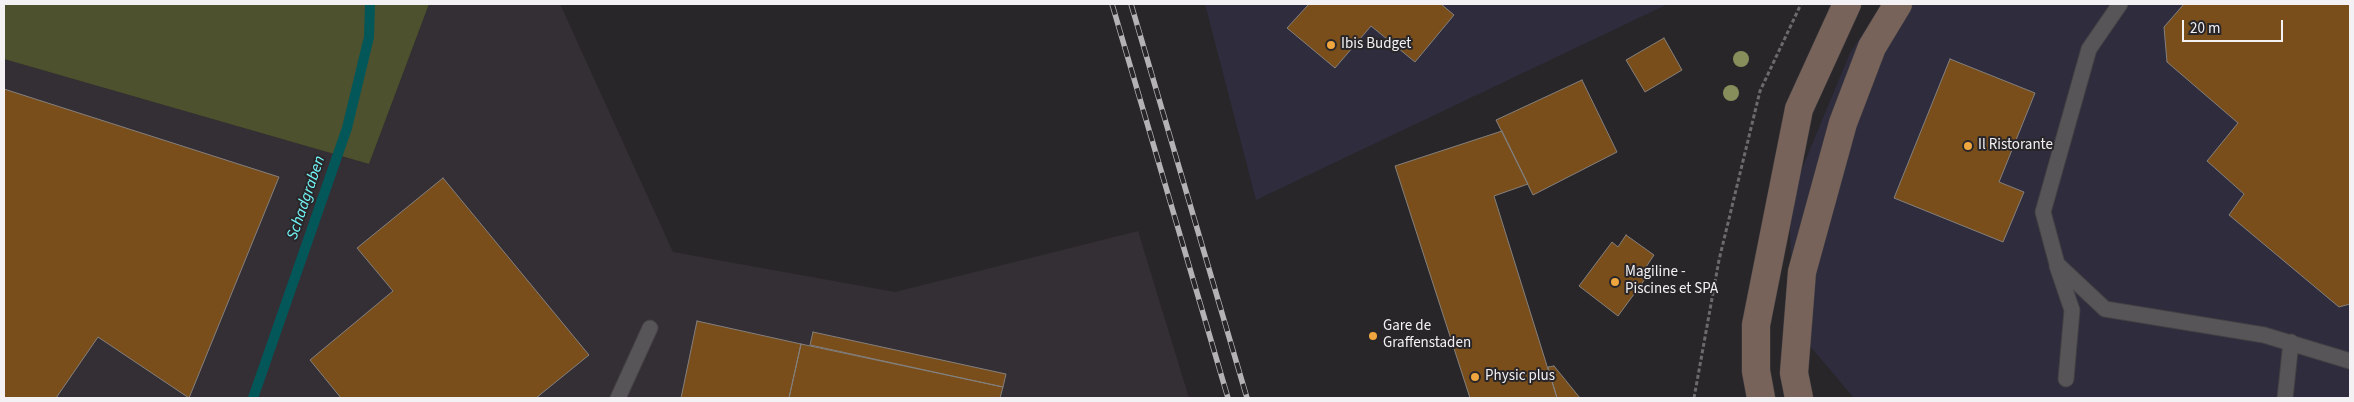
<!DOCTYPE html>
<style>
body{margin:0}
#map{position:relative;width:2354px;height:402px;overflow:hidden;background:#292629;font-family:"Source Sans 3",sans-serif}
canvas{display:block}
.frame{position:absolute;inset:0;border:5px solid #f3f1f3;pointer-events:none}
.scale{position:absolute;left:2182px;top:20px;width:101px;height:22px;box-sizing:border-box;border:2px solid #f3f1f3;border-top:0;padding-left:6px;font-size:15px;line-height:18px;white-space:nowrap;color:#f3f1f3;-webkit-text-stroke:4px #292629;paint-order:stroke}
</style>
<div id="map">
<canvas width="2354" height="402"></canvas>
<div class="frame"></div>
<div class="scale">20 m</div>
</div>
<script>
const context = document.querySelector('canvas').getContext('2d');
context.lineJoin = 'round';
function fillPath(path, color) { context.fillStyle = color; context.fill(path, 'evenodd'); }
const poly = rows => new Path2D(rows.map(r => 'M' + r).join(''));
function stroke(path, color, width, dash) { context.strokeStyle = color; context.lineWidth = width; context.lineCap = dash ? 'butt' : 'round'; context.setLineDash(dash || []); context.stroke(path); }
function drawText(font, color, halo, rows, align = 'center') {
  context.font = font + ' "Source Sans 3",sans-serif'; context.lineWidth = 4; context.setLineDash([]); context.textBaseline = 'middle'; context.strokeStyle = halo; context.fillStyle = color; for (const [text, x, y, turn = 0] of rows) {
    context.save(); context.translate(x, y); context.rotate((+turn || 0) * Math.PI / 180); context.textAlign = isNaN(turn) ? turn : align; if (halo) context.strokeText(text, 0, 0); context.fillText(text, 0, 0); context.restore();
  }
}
fillPath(poly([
 [1205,4,1668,4,1256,200],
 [1882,4,2350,4,2350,398,1854,398,1793,326,1789,200,1850,53]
]), '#2e2c3d');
fillPath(poly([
 [429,4,560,4,673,252,895,292,1138,231,1189,398,4,398,4,59,369,164]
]), '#342e35');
fillPath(poly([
 [4,4,429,4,369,164,4,59]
]), '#4d512e');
stroke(poly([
 [253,398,347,128,369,37,370,4]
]), '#045759', 10);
const building = poly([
 [1309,4,1441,4,1454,15,1415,62,1371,26,1335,68,1287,28,1309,4],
 [2184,4,2350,4,2350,304,2339,307,2229,215,2244,194,2207,161,2238,123,2167,62,2164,27,2184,4],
 [1664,38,1682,70,1645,92,1626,60,1664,38],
 [1950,59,2035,93,1999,182,2024,192,2003,242,1894,198,1950,59],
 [1582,80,1617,152,1533,195,1496,120,1582,80],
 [4,89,279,177,189,398,98,337,56,398,4,398,4,89],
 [1502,131,1528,184,1494,196,1557,398,1470,398,1395,166,1502,131],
 [443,178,589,355,536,398,341,398,310,360,393,291,357,248,443,178],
 [1626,235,1654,255,1646,267,1651,271,1618,316,1579,286,1612,242,1618,247,1626,235],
 [697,321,801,344,789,398,681,398,697,321],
 [813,332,1006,374,1003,387,810,345,813,332],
 [801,344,1003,387,1000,398,789,398,801,344],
 [1554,366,1580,398,1557,398,1548,367,1554,366]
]);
fillPath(building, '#794e1b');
stroke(building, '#84807d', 1);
const service = poly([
 [2120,4,2089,49,2043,212,2057,264,2105,309,2264,335,2350,361],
 [2057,266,2072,310,2066,379],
 [618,398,650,328],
 [2285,398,2291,342]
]);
const secondary = poly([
 [1761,398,1756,371,1756,325,1799,109,1847,4],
 [1799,398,1794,373,1802,272,1843,123,1872,47,1898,4]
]);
stroke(service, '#444144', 17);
stroke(secondary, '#444144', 29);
stroke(poly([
 [1694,398,1719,260,1760,91,1801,4]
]), '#6d6a6d', 3, [4, 2.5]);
stroke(service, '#585559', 15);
stroke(secondary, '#78635a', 28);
const rail = poly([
 [1112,4,1228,398],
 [1131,4,1247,398]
]);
stroke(rail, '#b4b2b4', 5.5);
stroke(rail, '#292629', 4, [11]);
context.fillStyle = '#888d5c';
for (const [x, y] of [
 [1741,59],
 [1731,93]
]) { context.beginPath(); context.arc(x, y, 8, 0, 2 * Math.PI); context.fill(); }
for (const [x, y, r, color] of [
 [1331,45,5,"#f0a63f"],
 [1968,146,5,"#f0a63f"],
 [1615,282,5,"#f0a63f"],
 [1373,336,5,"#f0a63f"],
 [1475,377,5,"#f0a63f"]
]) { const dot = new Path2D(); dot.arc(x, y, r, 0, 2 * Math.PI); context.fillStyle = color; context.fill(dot); stroke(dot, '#292629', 2); }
drawText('15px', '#f3f1f3', '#292629', [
 ["Ibis Budget",1341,45],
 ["Il Ristorante",1978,146],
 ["Magiline -",1625,273],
 ["Piscines et SPA",1625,290],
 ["Gare de",1383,327],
 ["Graffenstaden",1383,344],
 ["Physic plus",1485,377]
], 'left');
drawText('italic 16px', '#73f8fa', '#292629', [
 ["Schadgraben",307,198,-71]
]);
</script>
